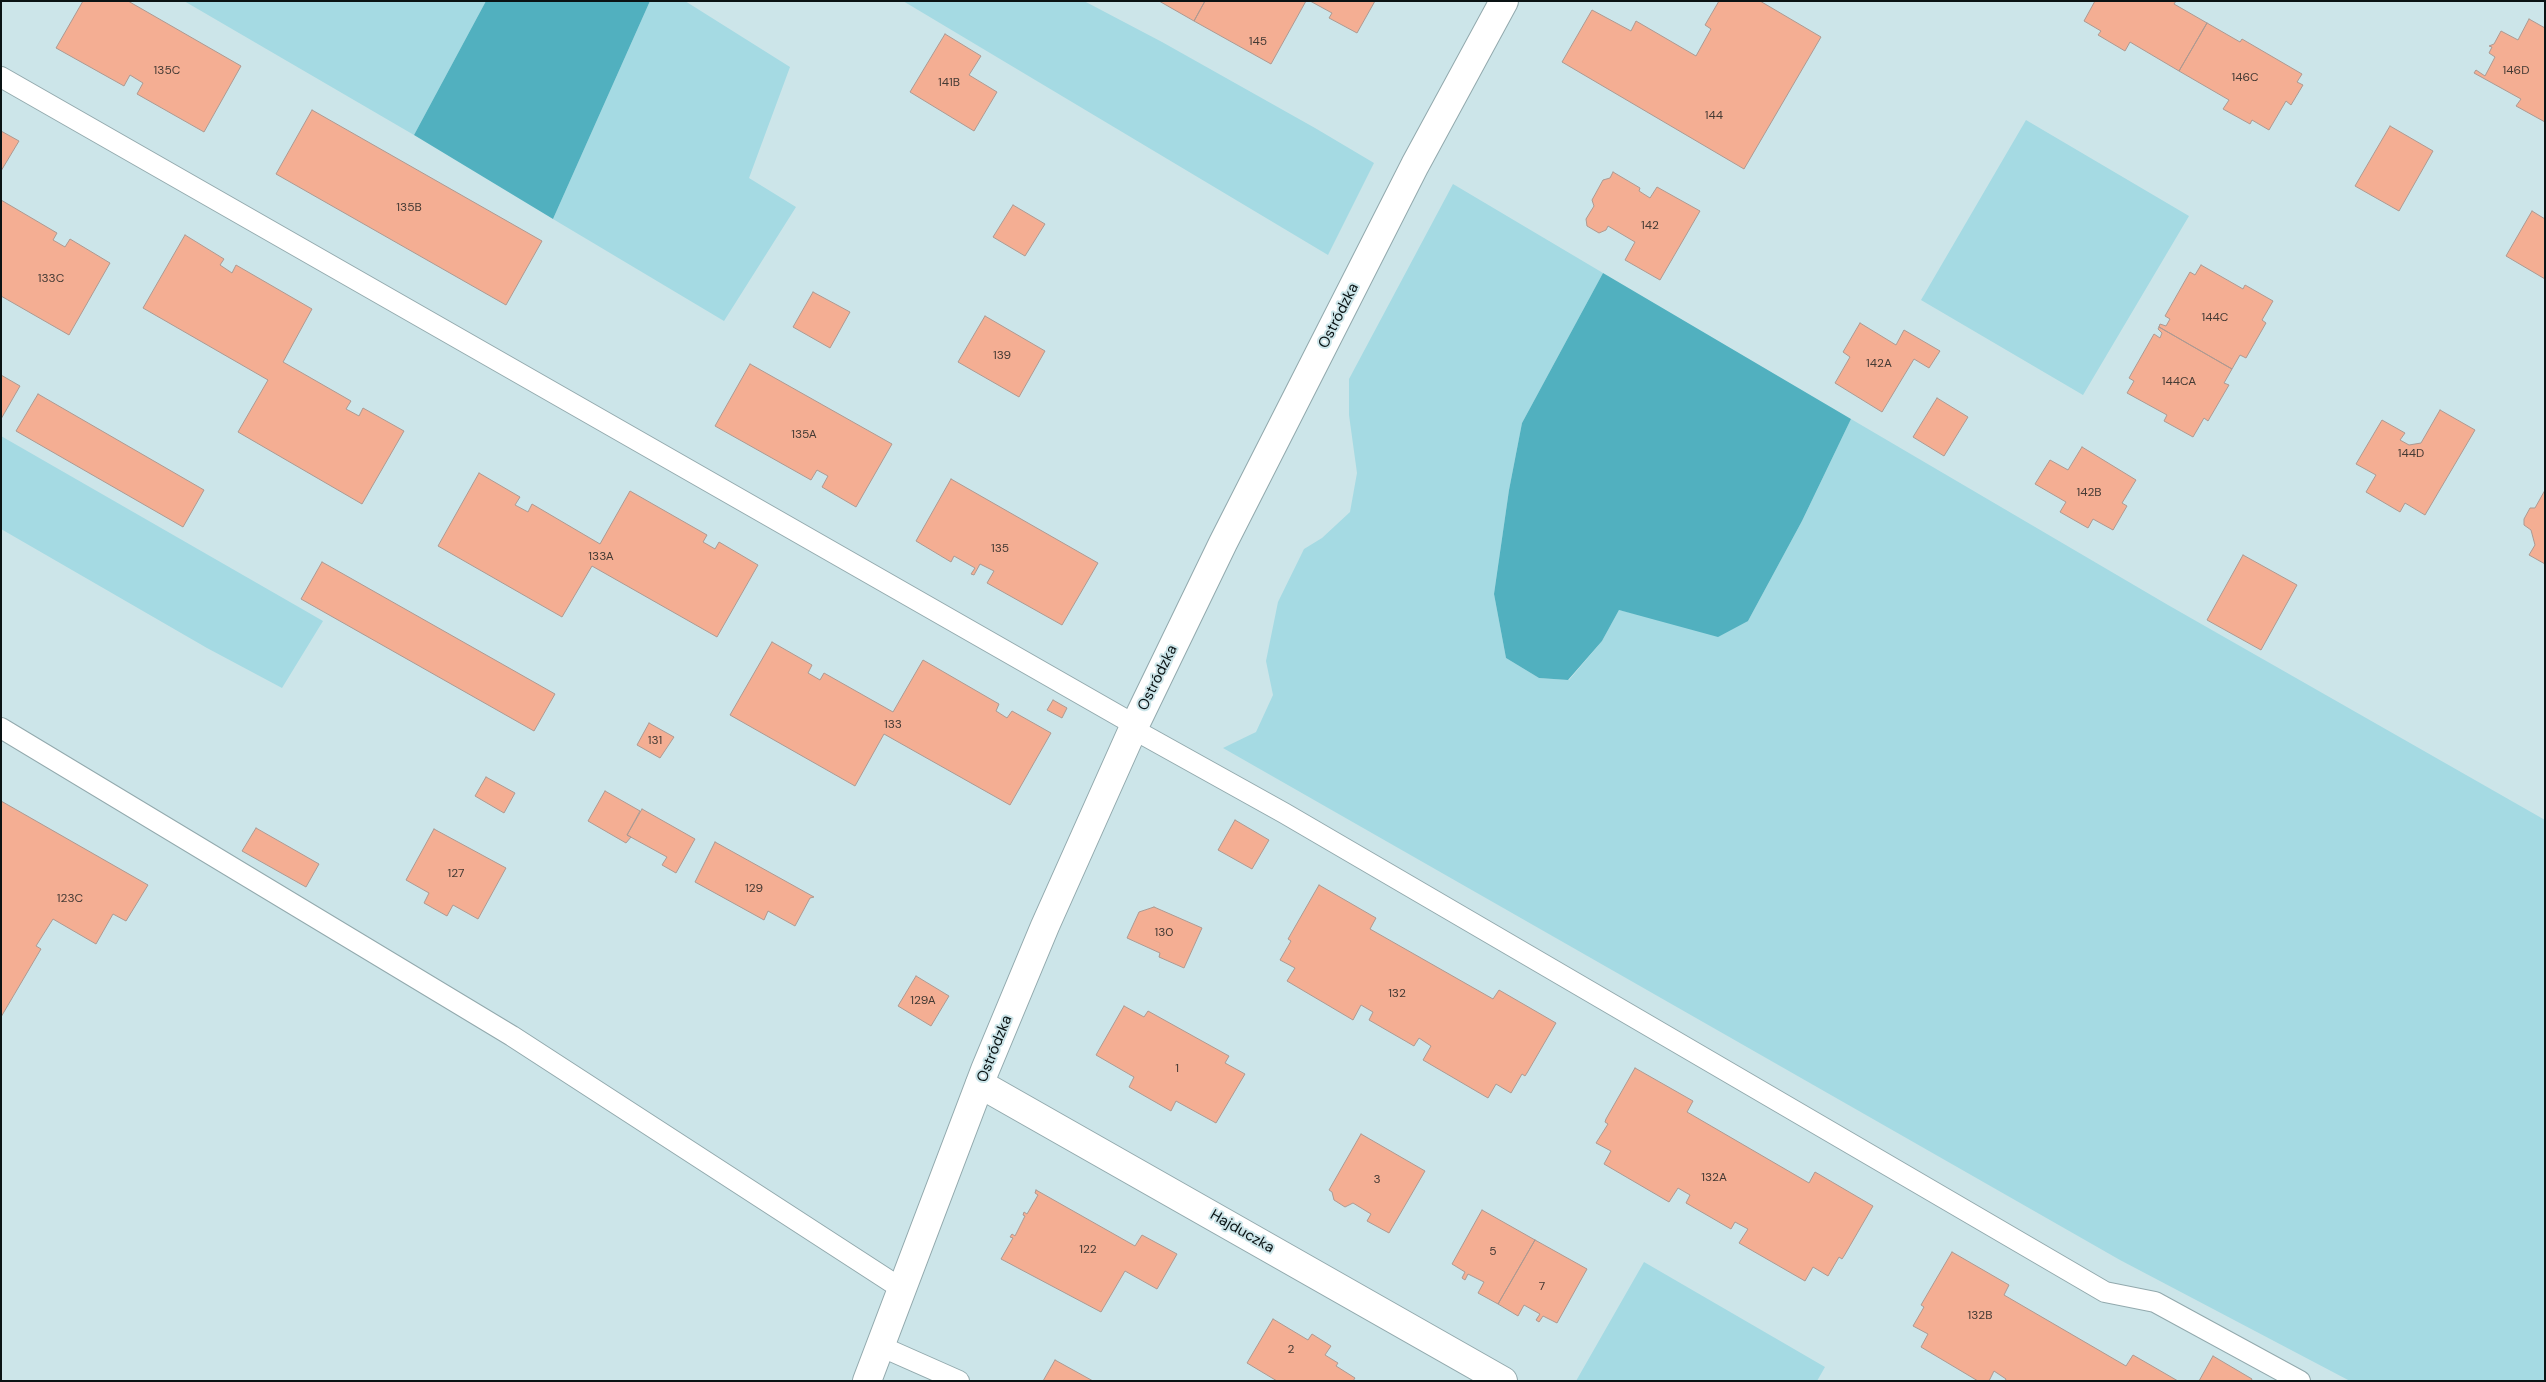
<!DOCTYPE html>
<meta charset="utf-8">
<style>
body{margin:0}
#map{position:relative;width:2546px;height:1382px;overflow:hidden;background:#cce5e9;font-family:"DM Sans",sans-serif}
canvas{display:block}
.frame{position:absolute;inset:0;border:2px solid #0a1314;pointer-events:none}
</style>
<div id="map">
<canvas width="2546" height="1382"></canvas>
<div class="frame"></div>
</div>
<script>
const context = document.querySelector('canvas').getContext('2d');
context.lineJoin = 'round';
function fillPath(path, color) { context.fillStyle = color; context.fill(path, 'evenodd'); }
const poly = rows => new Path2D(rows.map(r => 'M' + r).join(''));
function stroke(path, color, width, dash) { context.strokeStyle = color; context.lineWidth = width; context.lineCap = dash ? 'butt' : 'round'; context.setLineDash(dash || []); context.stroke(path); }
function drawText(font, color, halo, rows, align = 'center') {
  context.font = font + ' "DM Sans",sans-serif'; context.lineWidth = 4; context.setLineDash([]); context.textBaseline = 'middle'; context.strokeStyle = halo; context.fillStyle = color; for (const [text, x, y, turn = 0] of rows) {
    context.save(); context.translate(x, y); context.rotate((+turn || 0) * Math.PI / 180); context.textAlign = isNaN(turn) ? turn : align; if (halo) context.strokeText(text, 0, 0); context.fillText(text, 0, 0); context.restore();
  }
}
fillPath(poly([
 [184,1,486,1,414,135],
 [650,1,685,1,790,67,749,178,796,207,724,321,553,219],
 [903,1,1084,1,1162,42,1315,128,1374,163,1328,255],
 [2026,120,2189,216,2083,395,1921,300],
 [1453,184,1603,273,1522,423,1509,490,1494,594,1506,658,1539,678,1569,680,1602,641,1619,610,1654,618,1748,621,1802,521,1851,419,2168,605,2545,820,2545,1381,2350,1381,2120,1260,1223,748,1256,732,1273,695,1266,661,1278,602,1304,549,1322,538,1350,512,1357,473,1349,415,1349,379],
 [1,436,323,621,282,688,207,648,1,529],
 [1644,1262,1825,1367,1817,1381,1576,1381]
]), '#a5dae3');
fillPath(poly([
 [486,1,650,1,553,219,414,135],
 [1603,273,1851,419,1802,521,1748,621,1718,637,1619,610,1602,641,1568,680,1539,678,1506,658,1494,594,1509,490,1522,423]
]), '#51b0bf');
const building = poly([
 [83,1,128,1,241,66,204,132,137,94,143,83,130,75,124,86,56,48,83,1],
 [1159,1,1205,1,1194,21,1159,1],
 [1205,1,1306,1,1271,64,1194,21,1205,1],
 [1310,1,1375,1,1357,33,1329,18,1332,13,1310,1],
 [1719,1,1760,1,1821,37,1744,169,1562,62,1592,10,1631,31,1636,21,1696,56,1711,29,1705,25,1719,1],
 [2095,1,2176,1,2174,4,2207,23,2179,71,2130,42,2125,51,2098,35,2101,31,2084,21,2095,1],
 [2529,19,2545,28,2545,122,2516,106,2521,99,2474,73,2476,70,2485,76,2495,57,2489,53,2492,47,2489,46,2494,44,2501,31,2518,40,2529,19],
 [2207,23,2240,42,2242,39,2302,74,2297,82,2303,85,2291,105,2286,101,2269,130,2252,120,2250,124,2223,109,2229,100,2179,71,2207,23],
 [945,34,981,56,969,75,997,92,974,131,910,92,945,34],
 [312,110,542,241,506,305,276,174,312,110],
 [2390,126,2433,151,2399,211,2355,186,2390,126],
 [1,131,19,141,1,171,1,131],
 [1613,172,1640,188,1639,191,1650,198,1657,187,1700,211,1660,280,1625,260,1635,242,1608,226,1606,230,1599,233,1587,226,1586,219,1594,206,1592,200,1603,180,1610,178,1613,172],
 [1,200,57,233,53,240,65,247,70,239,110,263,69,335,1,296,1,200],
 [1013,205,1045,224,1025,256,993,237,1013,205],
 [2532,211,2545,219,2545,279,2506,256,2532,211],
 [185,235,224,259,220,265,232,273,236,265,312,309,283,362,351,401,346,409,359,416,363,408,404,431,362,504,238,432,268,380,143,308,185,235],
 [2201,265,2243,289,2245,285,2273,301,2262,320,2266,323,2246,358,2240,355,2232,369,2159,327,2160,324,2166,326,2170,319,2165,316,2190,272,2195,275,2201,265],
 [813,292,850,312,830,348,793,327,813,292],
 [985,316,1045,351,1019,397,958,362,985,316],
 [1860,323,1896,345,1904,330,1940,351,1929,368,1914,359,1882,412,1835,383,1850,357,1843,352,1860,323],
 [2159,327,2232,369,2224,383,2229,385,2208,421,2204,418,2193,437,2164,421,2167,415,2127,393,2134,381,2129,378,2154,334,2160,338,2162,333,2158,329,2159,327],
 [750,364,892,444,856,507,822,487,828,476,817,470,811,480,715,426,750,364],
 [1,375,20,386,1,419,1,375],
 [38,394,204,490,183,527,16,431,38,394],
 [1937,398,1968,417,1944,456,1913,437,1937,398],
 [2440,410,2475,430,2425,515,2405,503,2400,512,2366,492,2376,475,2356,464,2382,420,2405,433,2400,440,2409,445,2421,443,2440,410],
 [2082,447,2136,480,2122,503,2127,506,2113,530,2093,519,2088,528,2060,512,2066,502,2035,484,2050,460,2068,470,2082,447],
 [479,473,520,497,515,505,528,512,532,504,600,544,630,491,707,535,703,542,715,549,719,542,758,565,717,637,592,566,562,617,438,546,479,473],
 [951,479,1098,563,1062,625,987,583,994,571,980,564,974,575,971,574,975,568,954,556,951,562,916,541,951,479],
 [2545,490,2545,564,2529,555,2535,545,2531,530,2524,525,2524,519,2530,508,2535,508,2545,490],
 [2243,555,2297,585,2261,650,2207,620,2243,555],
 [322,562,555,694,534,731,301,599,322,562],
 [772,642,812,665,808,673,820,680,824,673,893,712,923,660,999,704,996,711,1007,718,1012,711,1051,733,1010,805,884,734,855,786,730,715,772,642],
 [1053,700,1067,708,1062,718,1047,710,1053,700],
 [649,723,674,737,660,758,637,745,649,723],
 [486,777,515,793,504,813,475,796,486,777],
 [605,791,640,811,627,835,631,837,626,843,588,821,605,791],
 [1,801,148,885,126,921,113,914,96,944,53,919,36,946,41,949,1,1017,1,801],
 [642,809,695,839,676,873,662,865,667,857,627,835,642,809],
 [1235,820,1269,840,1252,869,1218,850,1235,820],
 [256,828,319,864,306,887,242,851,256,828],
 [434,829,506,868,478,919,453,905,447,916,424,903,429,893,406,880,434,829],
 [715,842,814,897,810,898,795,926,768,911,764,920,695,882,715,842],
 [1319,885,1376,918,1370,929,1493,999,1499,990,1556,1023,1527,1073,1525,1076,1522,1074,1511,1093,1496,1084,1488,1098,1423,1060,1431,1046,1419,1038,1414,1046,1369,1020,1373,1012,1361,1005,1353,1020,1287,981,1295,968,1280,960,1291,941,1288,939,1319,885],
 [1154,907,1202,928,1184,968,1159,957,1160,953,1127,938,1139,912,1154,907],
 [916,976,949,996,931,1026,898,1006,916,976],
 [1124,1006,1144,1017,1148,1011,1229,1056,1225,1063,1245,1074,1216,1123,1176,1101,1171,1111,1129,1087,1134,1077,1096,1055,1124,1006],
 [1635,1068,1693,1101,1687,1112,1809,1183,1815,1172,1873,1206,1844,1256,1842,1259,1839,1257,1828,1276,1813,1267,1805,1281,1739,1243,1748,1229,1735,1222,1731,1229,1686,1203,1690,1195,1678,1188,1669,1202,1604,1164,1611,1151,1596,1143,1608,1124,1605,1122,1606,1119,1635,1068],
 [1361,1134,1425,1171,1389,1233,1367,1221,1371,1214,1353,1203,1345,1207,1334,1200,1332,1192,1329,1190,1361,1134],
 [1036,1190,1135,1246,1142,1235,1177,1254,1157,1289,1125,1271,1101,1312,1001,1259,1013,1238,1010,1237,1012,1234,1015,1236,1025,1216,1023,1215,1024,1212,1027,1214,1038,1195,1035,1193,1036,1190],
 [1482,1210,1535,1240,1498,1304,1478,1293,1484,1282,1468,1274,1465,1280,1462,1278,1465,1272,1452,1264,1482,1210],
 [1535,1240,1587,1269,1557,1323,1543,1316,1539,1322,1536,1320,1540,1314,1524,1305,1518,1316,1498,1304,1535,1240],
 [1952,1252,2009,1285,2004,1295,2126,1366,2133,1355,2178,1381,2005,1381,2006,1379,1994,1371,1989,1381,1978,1381,1921,1347,1928,1334,1913,1326,1924,1307,1921,1305,1952,1252],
 [1273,1319,1308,1340,1312,1334,1331,1346,1325,1355,1338,1363,1336,1366,1355,1378,1353,1381,1277,1381,1247,1363,1273,1319],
 [2213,1356,2252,1379,2251,1381,2199,1381,2213,1356],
 [1055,1360,1093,1381,1043,1381,1055,1360]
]);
fillPath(building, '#f4ae93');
stroke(building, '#ad9991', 1);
const service = poly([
 [1,77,1135,725],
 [1,728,512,1036,902,1289],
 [1133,729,1284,813,2105,1292,2155,1302,2300,1381],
 [880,1346,959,1381]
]);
const minor = poly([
 [980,1084,1503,1381]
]);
const tertiary = poly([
 [867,1381,985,1070,1045,926,1133,729,1223,543,1415,165,1504,1]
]);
stroke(service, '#92a9ad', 22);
stroke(minor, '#92a9ad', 30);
stroke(tertiary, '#92a9ad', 30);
stroke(service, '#fff', 20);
stroke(minor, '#fff', 28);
stroke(tertiary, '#fff', 28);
drawText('12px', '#443a34', null, [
 ["145",1258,42],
 ["135C",167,71],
 ["146D",2516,71],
 ["146C",2245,78],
 ["141B",949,83],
 ["144",1714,116],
 ["135B",409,208],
 ["142",1650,226],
 ["133C",51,279],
 ["144C",2215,318],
 ["139",1002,356],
 ["142A",1879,364],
 ["144CA",2179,382],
 ["135A",804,435],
 ["144D",2411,454],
 ["142B",2089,493],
 ["135",1000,549],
 ["133A",601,557],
 ["133",893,725],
 ["131",655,741],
 ["127",456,874],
 ["129",754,889],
 ["123C",70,899],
 ["130",1164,933],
 ["132",1397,994],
 ["129A",923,1001],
 ["1",1177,1069],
 ["132A",1714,1178],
 ["3",1377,1180],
 ["122",1088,1250],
 ["5",1493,1252],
 ["7",1542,1287],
 ["132B",1980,1316],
 ["2",1291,1350]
]);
drawText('15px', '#0a1314', '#cce5e9', [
 ["Ostródzka",1339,316,-63],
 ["Ostródzka",1158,678,-64],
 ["Ostródzka",995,1049,-68],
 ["Hajduczka",1242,1232,30]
]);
</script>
